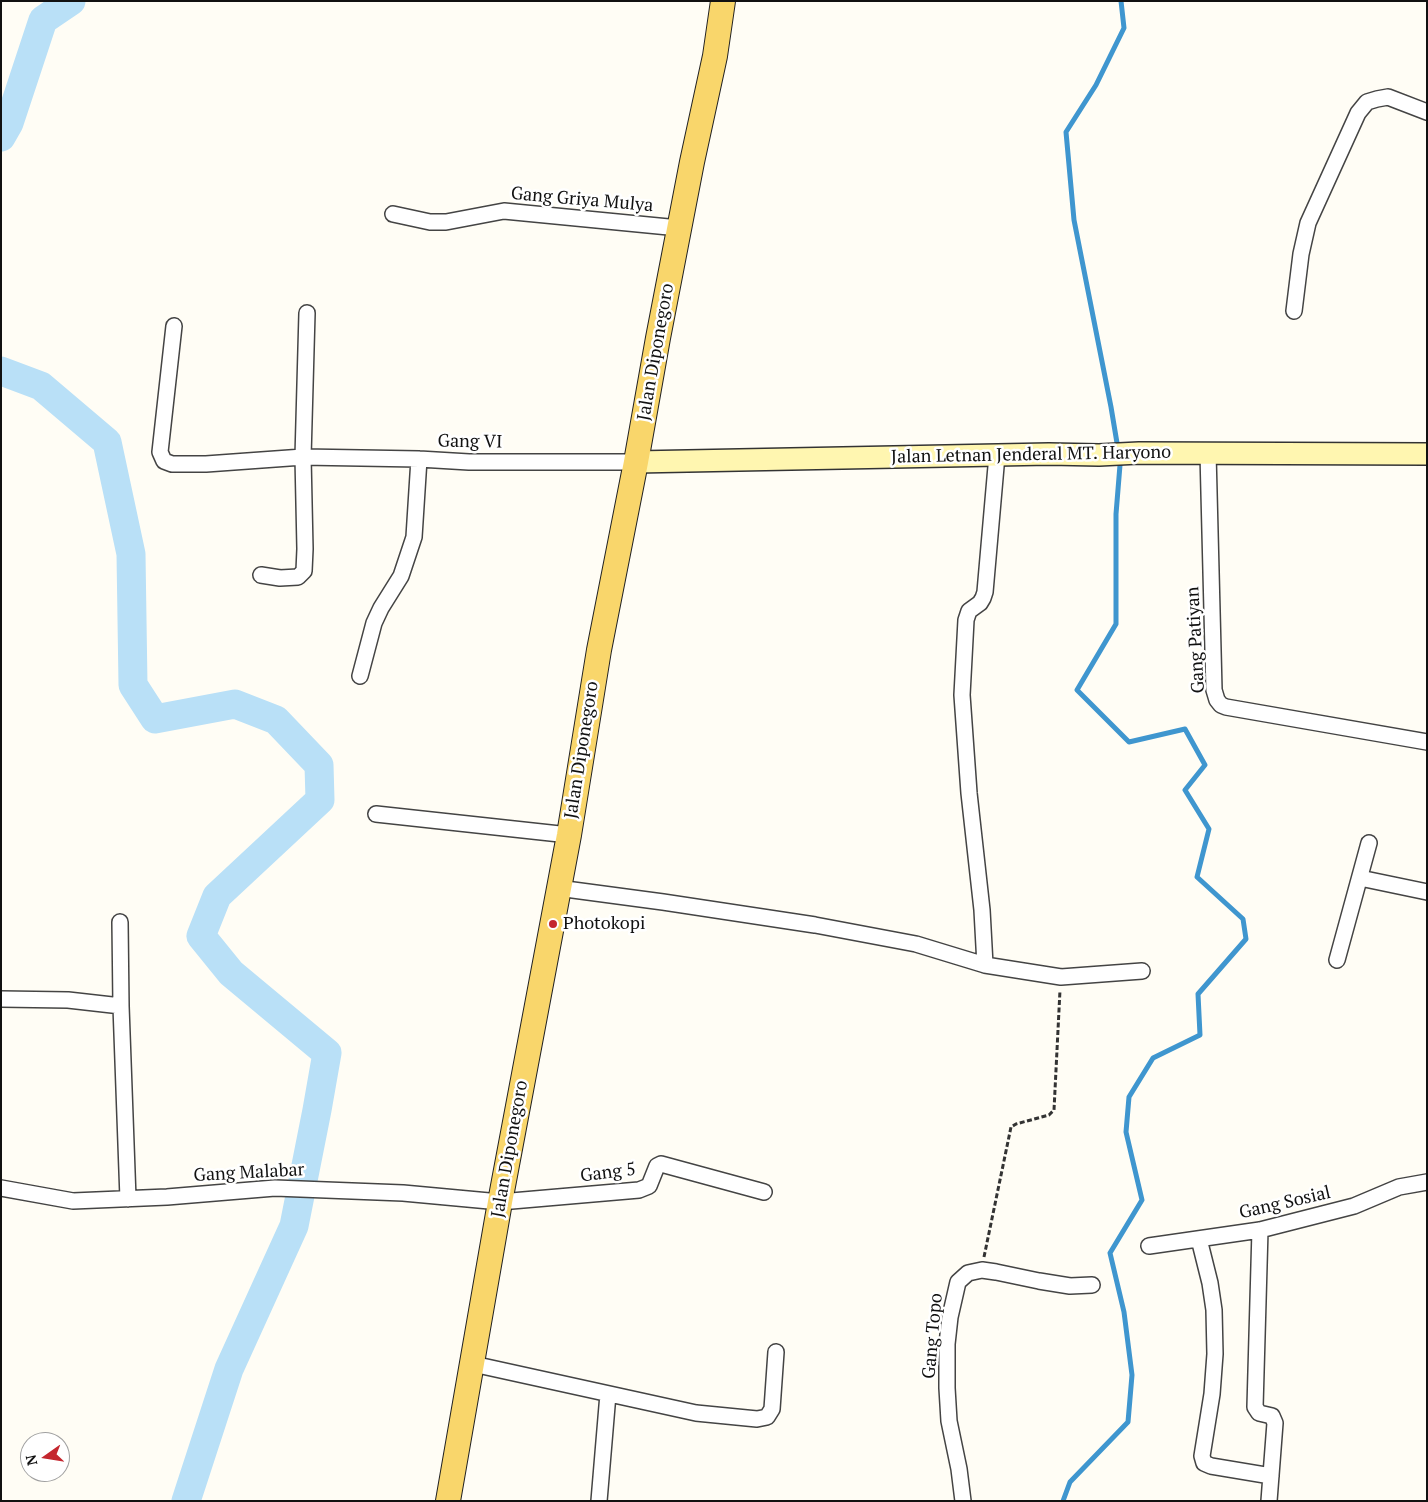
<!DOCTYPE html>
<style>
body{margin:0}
#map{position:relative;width:1428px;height:1502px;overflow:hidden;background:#fffdf5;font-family:"PT Serif",serif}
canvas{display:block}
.frame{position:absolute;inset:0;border:2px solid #111;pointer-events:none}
.north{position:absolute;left:20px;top:1432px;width:50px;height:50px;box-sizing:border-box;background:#fff;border:1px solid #a0a0a0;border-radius:50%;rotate:257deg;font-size:14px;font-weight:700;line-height:20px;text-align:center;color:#111}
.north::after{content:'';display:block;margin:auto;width:18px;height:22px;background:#c4262e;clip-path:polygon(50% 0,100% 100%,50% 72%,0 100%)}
</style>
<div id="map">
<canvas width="1428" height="1502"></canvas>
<div class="frame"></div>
<div class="north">N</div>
</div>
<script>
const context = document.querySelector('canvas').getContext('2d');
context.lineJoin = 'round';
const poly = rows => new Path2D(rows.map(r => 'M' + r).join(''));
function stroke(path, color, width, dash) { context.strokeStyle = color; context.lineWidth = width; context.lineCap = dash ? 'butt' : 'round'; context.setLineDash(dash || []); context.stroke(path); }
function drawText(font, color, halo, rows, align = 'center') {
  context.font = font + ' "PT Serif",serif'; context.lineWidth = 5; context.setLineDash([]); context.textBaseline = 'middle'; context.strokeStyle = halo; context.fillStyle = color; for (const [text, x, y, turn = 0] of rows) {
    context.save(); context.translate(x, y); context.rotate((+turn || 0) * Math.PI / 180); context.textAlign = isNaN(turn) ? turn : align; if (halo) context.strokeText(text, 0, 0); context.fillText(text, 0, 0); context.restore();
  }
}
stroke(poly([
 [1118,449,1111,407,1074,220,1066,132,1096,85,1124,28,1121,1],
 [1063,1501,1070,1482,1128,1422,1132,1375,1124,1312,1110,1253,1142,1200,1126,1132,1129,1097,1153,1058,1200,1035,1198,994,1246,939,1243,919,1197,877,1209,829,1185,790,1205,765,1185,729,1129,742,1077,690,1116,624,1116,514,1120,465,1119,460]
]), '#3f96cf', 5);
stroke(poly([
 [1,137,9,123,43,20,71,1],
 [1,371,41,386,107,442,131,554,133,685,155,719,235,704,276,720,319,765,320,800,217,896,201,936,231,973,327,1053,317,1110,294,1226,229,1369,186,1501]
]), '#b9e0f7', 29);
const street = poly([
 [393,214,430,222,446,222,504,211,679,228],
 [1294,311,1301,254,1308,223,1358,113,1367,102,1377,99,1388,97,1427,112],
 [174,326,160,452,164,461,172,464,206,464,303,457,419,459,469,462,636,462],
 [1208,453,1214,690,1217,700,1221,705,1226,707,1427,742],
 [261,575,280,578,298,577,304,571,305,549,303,457,307,313],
 [360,676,374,623,381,608,401,576,414,537,419,459],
 [376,814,569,835],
 [1360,878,1427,892],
 [558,888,663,902,815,925,916,944,985,965,1061,977,1142,971],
 [120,922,121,1006,128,1199],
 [1337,960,1369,843],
 [985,965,982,910,969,793,962,695,966,620,969,611,980,603,983,598,985,592,997,455],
 [1,999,68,1000,121,1006],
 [1,1188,73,1201,167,1197,275,1188,403,1193,500,1202,639,1190,649,1186,657,1166,661,1164,764,1192],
 [1260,1230,1255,1407,1259,1413,1272,1416,1275,1423,1269,1501],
 [1199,1239,1210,1283,1214,1310,1215,1354,1212,1394,1202,1456,1204,1463,1211,1466,1271,1476],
 [1149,1246,1260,1230,1354,1206,1399,1187,1427,1182],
 [473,1364,696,1413,757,1419,767,1417,772,1409,776,1352],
 [599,1501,608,1394],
 [963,1501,959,1469,949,1421,947,1388,947,1344,950,1317,958,1282,968,1273,982,1270,996,1272,1039,1281,1070,1286,1092,1285]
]);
const secondary = poly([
 [636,462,1049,454,1099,455,1139,453,1427,454]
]);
const primary = poly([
 [448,1501,500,1202,569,835,599,650,636,462,658,338,692,162,715,56,723,1]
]);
stroke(street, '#444', 18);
stroke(secondary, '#333', 24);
stroke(primary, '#222', 26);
stroke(poly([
 [984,1257,1011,1127,1016,1124,1049,1115,1054,1110,1060,990]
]), '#333', 3, [5, 2.5]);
stroke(street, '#fff', 15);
stroke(secondary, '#fff6b0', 21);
stroke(primary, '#f9d66b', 24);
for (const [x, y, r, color] of [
 [553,924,5,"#c4262e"]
]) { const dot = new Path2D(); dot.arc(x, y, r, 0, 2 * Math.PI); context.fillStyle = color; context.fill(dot); stroke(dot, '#fff', 2); }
drawText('18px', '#111', '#fff', [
 ["Gang Griya Mulya",582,200,5],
 ["Jalan Diponegoro",656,352,-80],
 ["Gang VI",470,442,1],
 ["Jalan Letnan Jenderal MT. Haryono",1031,455,-1],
 ["Gang Patiyan",1196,640,-93],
 ["Jalan Diponegoro",582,750,-81],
 ["Jalan Diponegoro",510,1149,-80],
 ["Gang Malabar",249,1173,-3],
 ["Gang 5",608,1173,-7],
 ["Gang Sosial",1285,1203,-13],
 ["Gang Topo",933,1336,-85]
]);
drawText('18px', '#111', '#fff', [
 ["Photokopi",563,924]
], 'left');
</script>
